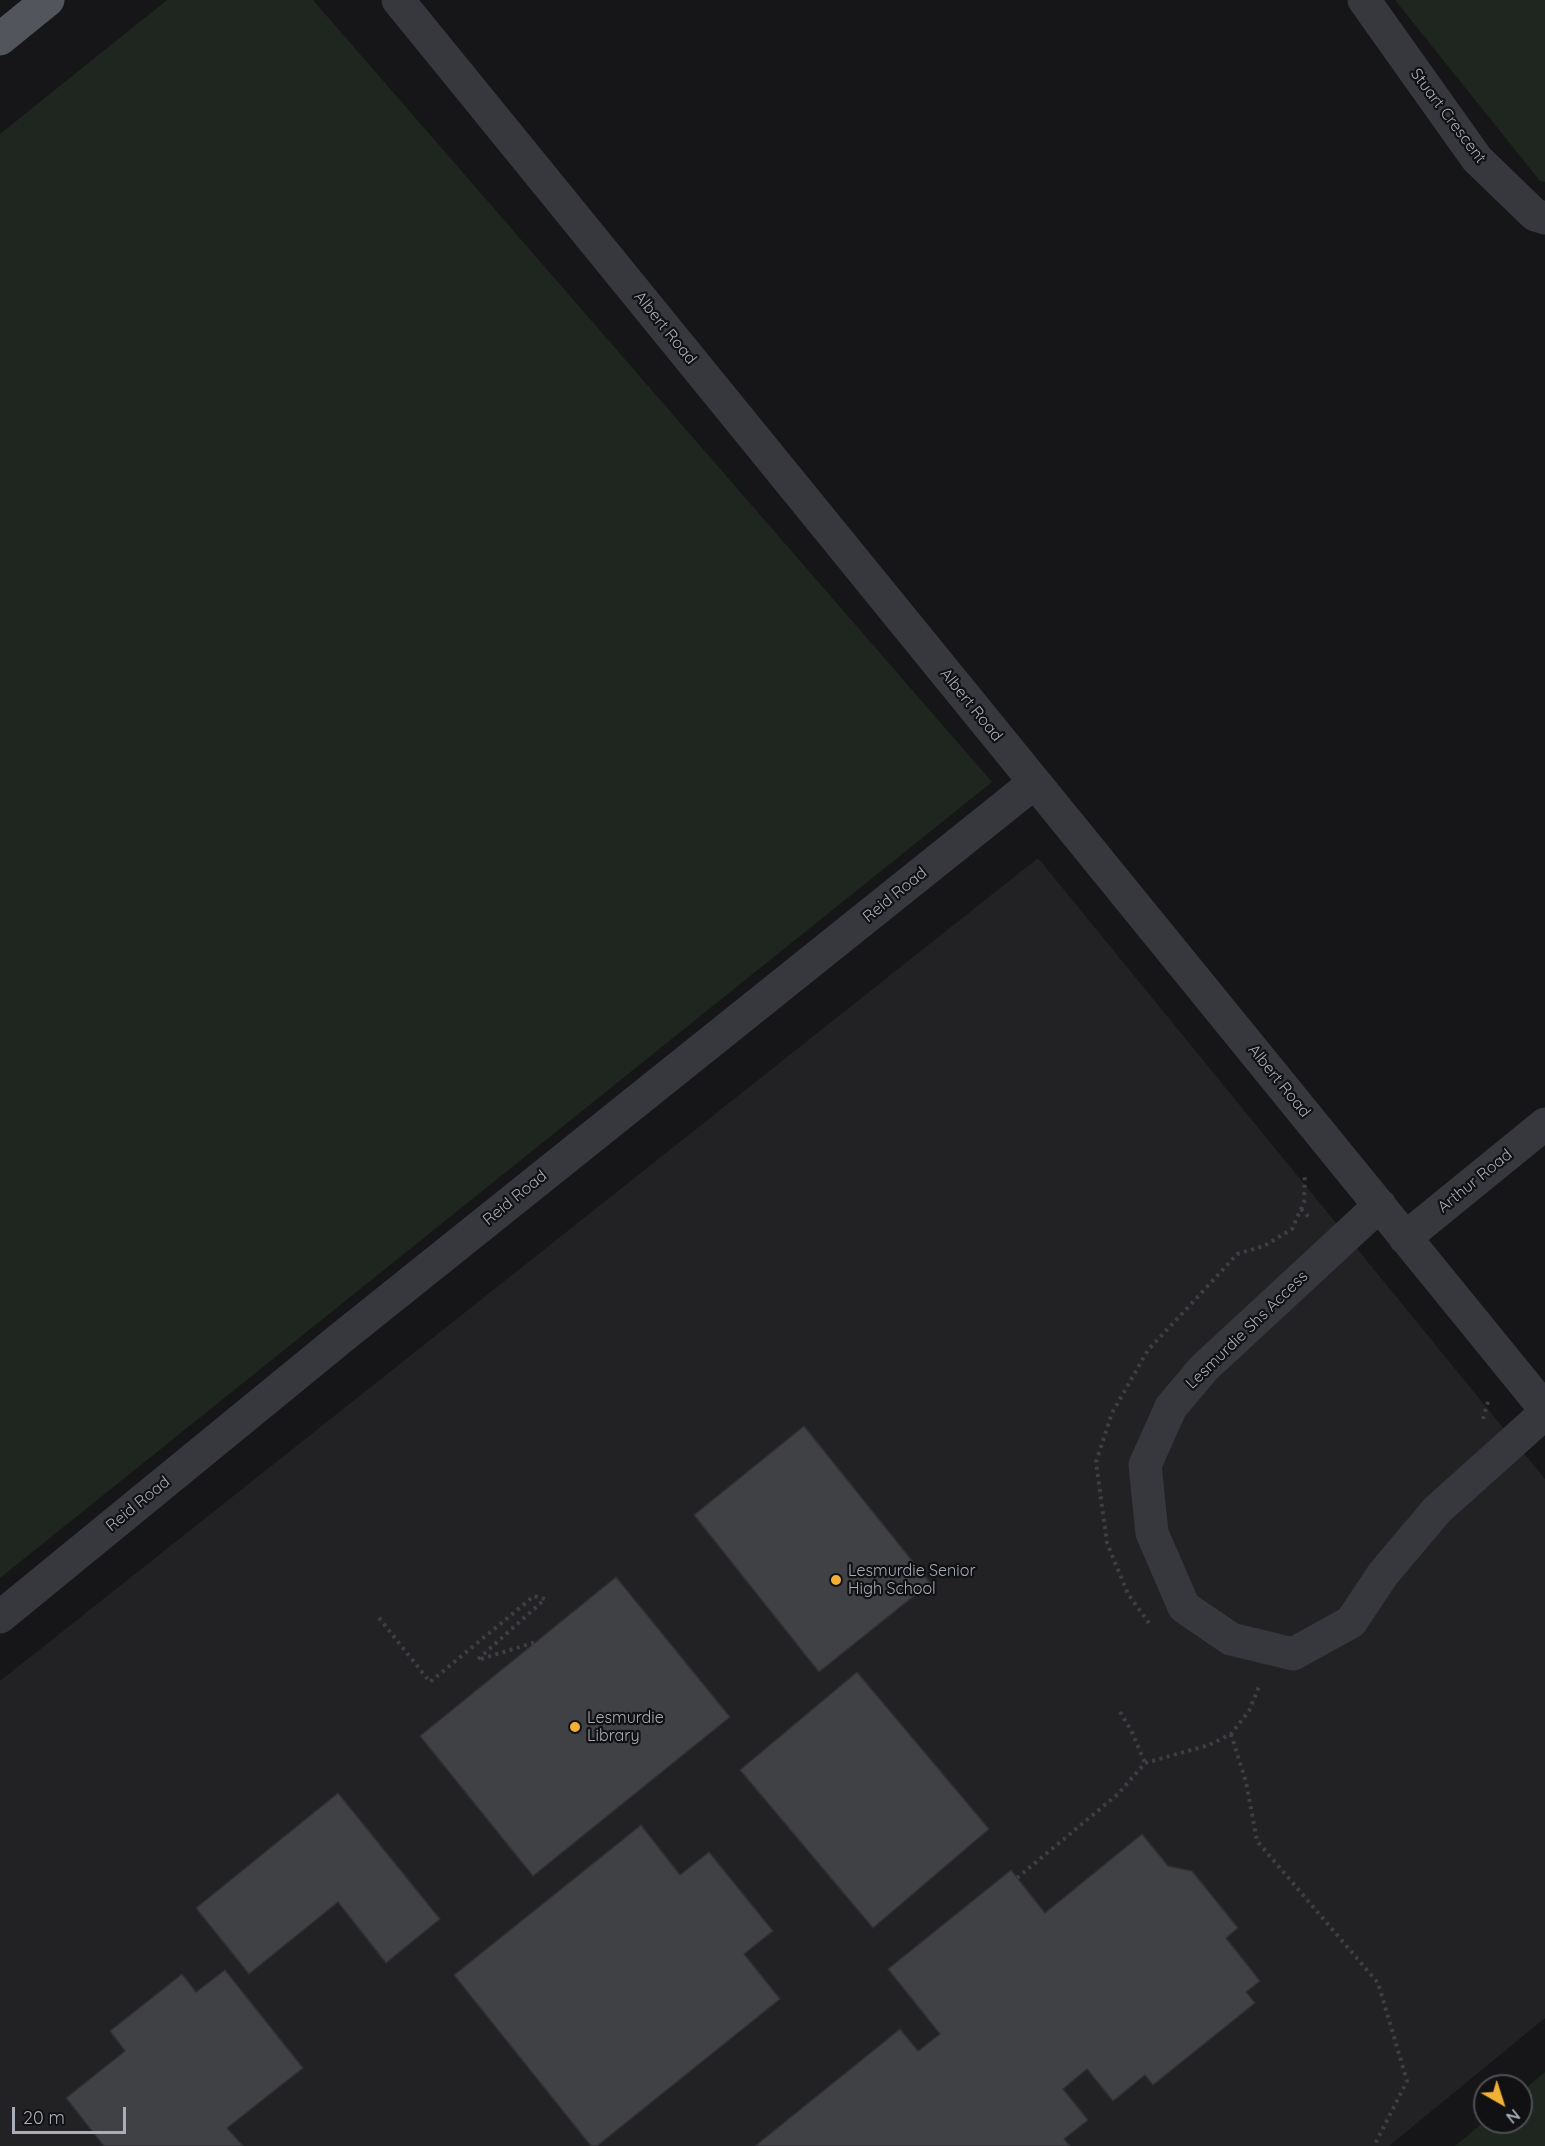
<!DOCTYPE html>
<style>
body{margin:0}
#map{position:relative;width:1545px;height:2146px;overflow:hidden;background:#161618;font-family:Quicksand,sans-serif}
canvas{display:block}
.north{position:absolute;left:1473px;top:2074px;width:60px;height:60px;box-sizing:border-box;background:#111113;border:2px solid #4d4f55;border-radius:50%;rotate:141deg;font-size:16px;font-weight:700;line-height:24px;text-align:center;color:#a8adb8}
.north::after{content:'';display:block;margin:auto;width:21px;height:27px;background:#f2b134;clip-path:polygon(50% 0,100% 100%,50% 72%,0 100%)}
.scale{position:absolute;left:12px;top:2107px;width:114px;height:27px;box-sizing:border-box;border:3px solid #a8adb8;border-top:0;padding-left:8px;font-size:18px;line-height:21px;white-space:nowrap;color:#a8adb8;-webkit-text-stroke:4px #111113;paint-order:stroke}
</style>
<div id="map">
<canvas width="1545" height="2146"></canvas>
<div class="north">N</div>
<div class="scale">20 m</div>
</div>
<script>
const context = document.querySelector('canvas').getContext('2d');
context.lineJoin = 'round';
function fillPath(path, color) { context.fillStyle = color; context.fill(path, 'evenodd'); }
const poly = rows => new Path2D(rows.map(r => 'M' + r).join(''));
function stroke(path, color, width, dash) { context.strokeStyle = color; context.lineWidth = width; context.lineCap = dash ? 'butt' : 'round'; context.setLineDash(dash || []); context.stroke(path); }
function drawText(font, color, halo, rows, align = 'center') {
  context.font = font + ' Quicksand,sans-serif'; context.lineWidth = 4.5; context.setLineDash([]); context.textBaseline = 'middle'; context.strokeStyle = halo; context.fillStyle = color; for (const [text, x, y, turn = 0] of rows) {
    context.save(); context.translate(x, y); context.rotate((+turn || 0) * Math.PI / 180); context.textAlign = isNaN(turn) ? turn : align; if (halo) context.strokeText(text, 0, 0); context.fillText(text, 0, 0); context.restore();
  }
}
fillPath(poly([
 [1038,858,1545,1479,1545,2018,1389,2146,0,2146,0,1681]
]), '#222225');
fillPath(poly([
 [167,0,313,0,992,782,0,1578,0,134],
 [1395,0,1545,0,1545,182,1540,181],
 [1545,2072,1545,2146,1455,2146,1485,2121,1521,2122,1521,2092]
]), '#1e261f');
const building = poly([
 [804,1426,930,1583,819,1672,694,1515,804,1426],
 [616,1577,730,1717,533,1876,420,1736,616,1577],
 [857,1672,989,1829,873,1928,740,1770,857,1672],
 [338,1793,440,1919,386,1963,338,1902,249,1974,196,1908,338,1793],
 [641,1825,680,1875,709,1852,773,1931,744,1954,780,1999,597,2146,591,2146,454,1975,641,1825],
 [1142,1834,1168,1866,1192,1871,1238,1928,1226,1938,1260,1981,1246,1992,1255,2003,1153,2085,1145,2075,1113,2101,1087,2069,1063,2089,1088,2120,1064,2139,1070,2146,755,2146,900,2029,918,2051,940,2034,888,1969,1011,1870,1045,1913,1142,1834],
 [225,1970,303,2068,227,2128,243,2146,104,2146,66,2098,125,2051,110,2031,182,1974,196,1992,225,1970]
]);
fillPath(building, '#404145');
stroke(building, '#303034', 1.5);
stroke(poly([
 [1301,1209,1311,1219],
 [1483,1419,1489,1398],
 [379,1618,430,1682,534,1596,545,1599,477,1660],
 [1149,1623,1128,1594,1107,1543,1096,1462,1112,1413,1148,1350,1218,1275,1237,1254,1264,1246,1292,1229,1304,1202,1305,1173],
 [481,1659,536,1642],
 [1120,1712,1131,1730,1145,1763],
 [1231,1734,1246,1782,1257,1841,1378,1983,1407,2081,1374,2146],
 [1017,1878,1118,1794,1145,1763,1209,1745,1231,1734,1249,1711,1260,1684]
]), '#3d3f44', 4, [3, 4.5]);
stroke(poly([
 [398,0,1545,1409],
 [1364,0,1477,159,1535,215,1545,218],
 [1380,1205,1204,1368,1171,1407,1145,1465,1152,1533,1184,1607,1231,1639,1293,1654,1351,1622,1383,1574,1437,1510,1545,1413],
 [1405,1238,1545,1124],
 [0,1617,341,1338,1034,783]
]), '#37383d', 33);
stroke(poly([
 [0,39,48,0]
]), '#53555c', 33);
for (const [x, y, r, color] of [
 [836,1580,6,"#f2b134"],
 [575,1727,6,"#f2b134"]
]) { const dot = new Path2D(); dot.arc(x, y, r, 0, 2 * Math.PI); context.fillStyle = color; context.fill(dot); stroke(dot, '#111113', 2); }
drawText('16px', '#a8adb8', '#111113', [
 ["Stuart Crescent",1448,116,53],
 ["Albert Road",665,328,51],
 ["Albert Road",971,705,51],
 ["Reid Road",895,895,-39],
 ["Albert Road",1279,1081,51],
 ["Arthur Road",1475,1181,-39],
 ["Reid Road",515,1198,-39],
 ["Lesmurdie Shs Access",1247,1330,-44],
 ["Reid Road",138,1504,-39]
]);
drawText('16px', '#a8adb8', '#111113', [
 ["Lesmurdie Senior",848,1571],
 ["High School",848,1589],
 ["Lesmurdie",587,1718],
 ["Library",587,1736]
], 'left');
</script>
